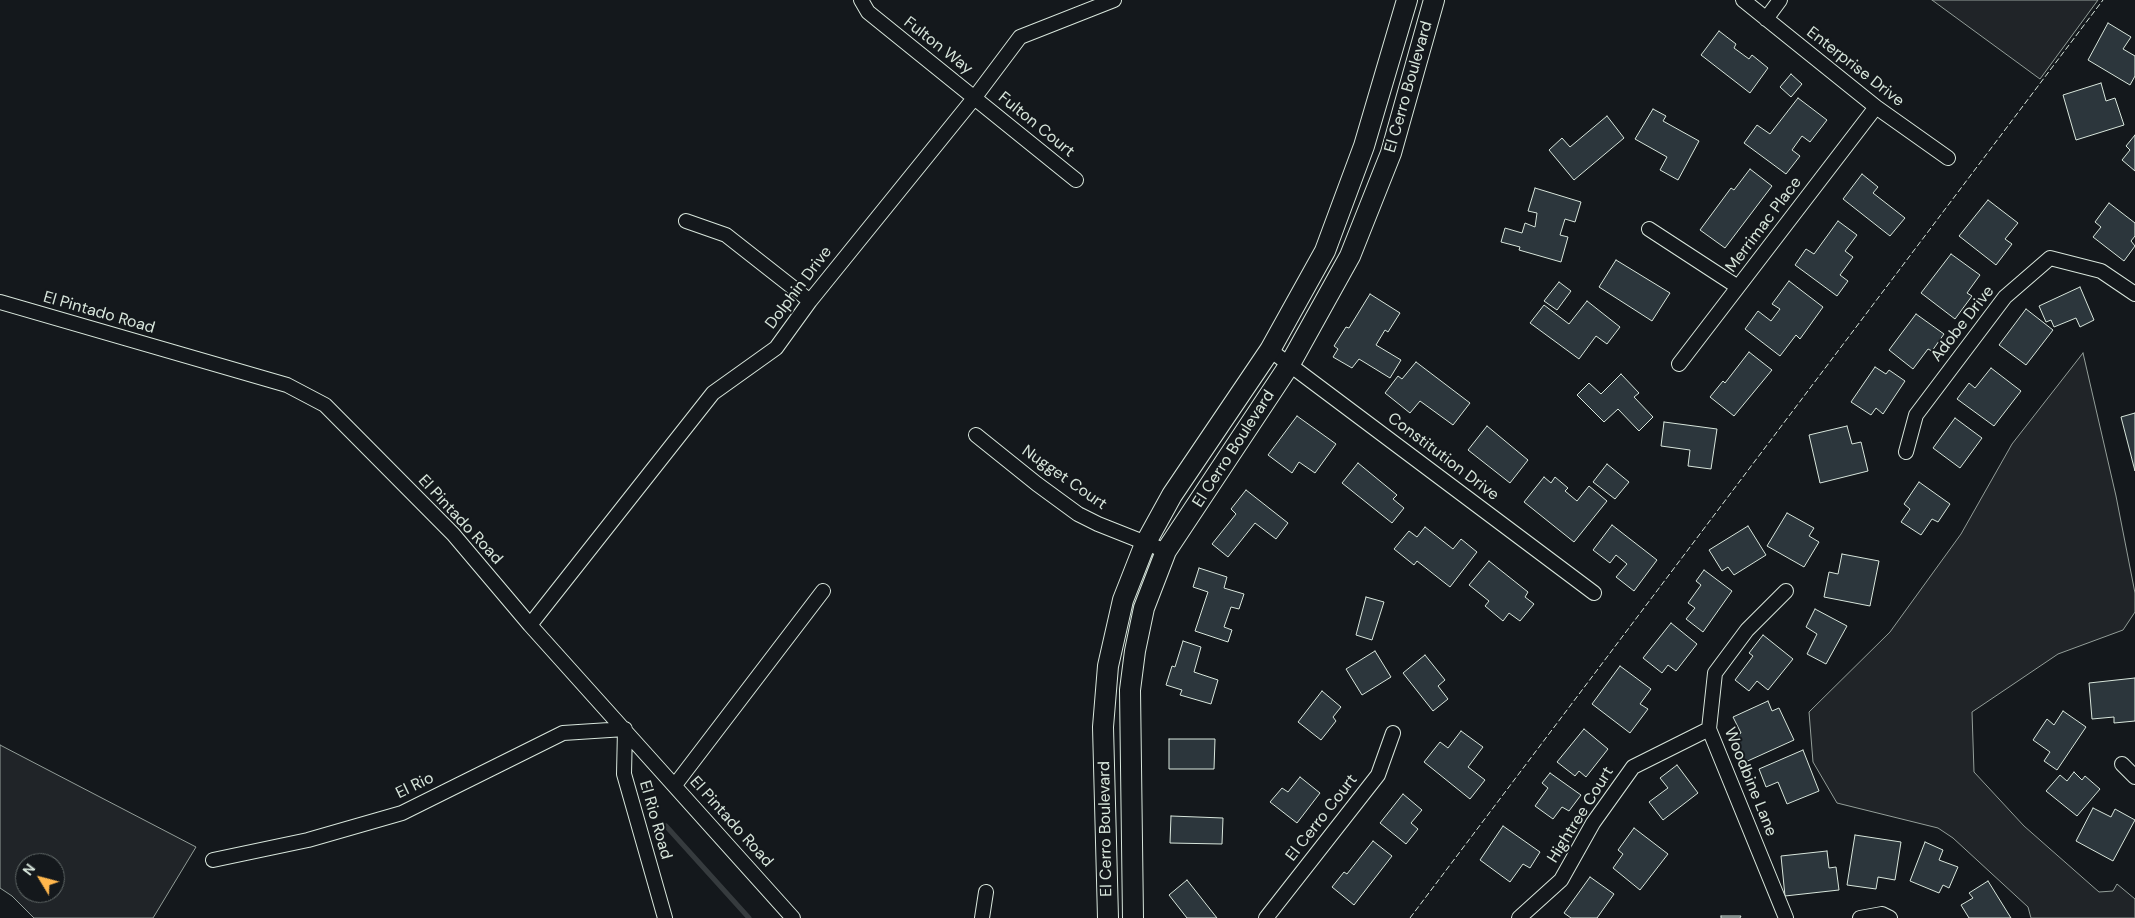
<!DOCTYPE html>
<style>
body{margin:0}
#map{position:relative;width:2135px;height:918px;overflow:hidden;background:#14181c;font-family:"DM Sans",sans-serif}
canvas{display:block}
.north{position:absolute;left:15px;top:853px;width:50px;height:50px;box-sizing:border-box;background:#14181c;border:1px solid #626a69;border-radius:50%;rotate:307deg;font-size:14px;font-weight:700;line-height:20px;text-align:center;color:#d8e6dc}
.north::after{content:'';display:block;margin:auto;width:18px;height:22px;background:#ffb74d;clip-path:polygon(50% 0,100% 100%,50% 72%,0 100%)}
</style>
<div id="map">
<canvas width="2135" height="918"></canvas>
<div class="north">N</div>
</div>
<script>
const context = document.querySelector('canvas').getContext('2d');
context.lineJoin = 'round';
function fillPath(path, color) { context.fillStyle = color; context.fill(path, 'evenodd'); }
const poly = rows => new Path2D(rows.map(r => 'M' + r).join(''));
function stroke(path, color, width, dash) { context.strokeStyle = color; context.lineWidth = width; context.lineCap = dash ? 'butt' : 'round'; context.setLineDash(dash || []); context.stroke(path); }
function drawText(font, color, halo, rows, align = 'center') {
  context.font = font + ' "DM Sans",sans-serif'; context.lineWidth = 4; context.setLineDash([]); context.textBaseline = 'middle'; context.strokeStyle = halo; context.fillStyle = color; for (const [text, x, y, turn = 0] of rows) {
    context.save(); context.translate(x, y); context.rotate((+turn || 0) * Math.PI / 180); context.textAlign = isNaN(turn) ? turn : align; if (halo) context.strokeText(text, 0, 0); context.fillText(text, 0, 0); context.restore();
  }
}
const green = poly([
 [1932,0,2098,0,2040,79,1932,0],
 [2083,353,2116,496,2135,593,2135,612,2123,630,2058,654,1972,712,1974,772,2024,826,2099,892,2113,891,2117,884,2135,899,2135,918,2031,918,2028,907,1953,838,1938,828,1837,803,1813,762,1809,712,1890,632,1961,534,2012,444,2083,353],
 [0,745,196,847,153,918,34,918,12,896,0,888,0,745],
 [25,863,55,863,55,893,25,893,25,863]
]);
fillPath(green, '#202428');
stroke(green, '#939e99', 1);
stroke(poly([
 [666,826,749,918]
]), '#363b3e', 5);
const building = poly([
 [2108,23,2131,37,2123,49,2135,56,2135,76,2130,85,2088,60,2108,23],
 [1719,31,1736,44,1734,48,1749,59,1752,55,1768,68,1750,93,1701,55,1719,31],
 [1791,74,1802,84,1791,97,1780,87,1791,74],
 [2101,83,2106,101,2115,98,2124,125,2076,140,2063,95,2101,83],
 [1798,98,1827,120,1810,142,1802,136,1792,150,1800,156,1786,174,1744,143,1757,125,1770,134,1798,98],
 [1653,109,1666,116,1663,121,1699,141,1678,180,1660,170,1667,157,1635,139,1653,109],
 [1607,116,1624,138,1574,180,1549,150,1562,138,1570,147,1607,116],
 [2135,135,2135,171,2122,160,2130,150,2126,146,2135,135],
 [1750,169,1772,186,1725,248,1700,230,1731,188,1734,190,1750,169],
 [1862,174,1878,187,1873,193,1905,218,1890,236,1843,199,1862,174],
 [1535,188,1581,202,1575,222,1565,219,1560,235,1568,237,1561,262,1519,250,1520,247,1501,242,1505,228,1522,233,1525,223,1535,227,1537,213,1528,211,1535,188],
 [1988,200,2018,223,2005,239,2012,244,1996,265,1959,236,1988,200],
 [2109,203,2135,223,2135,236,2131,241,2135,246,2124,261,2093,237,2101,227,2095,222,2109,203],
 [1838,221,1857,235,1845,251,1853,257,1840,275,1848,281,1837,296,1795,265,1806,249,1814,254,1838,221],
 [1951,254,1980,275,1967,293,1972,296,1955,319,1921,293,1951,254],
 [1616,260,1670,293,1652,321,1599,287,1616,260],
 [1789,281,1823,307,1800,339,1796,335,1780,356,1745,329,1758,311,1771,321,1780,309,1772,304,1789,281],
 [1559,282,1571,291,1557,310,1544,301,1559,282],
 [2080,287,2094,320,2080,327,2076,318,2054,327,2051,320,2046,322,2039,306,2080,287],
 [1370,294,1400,313,1388,332,1385,330,1376,345,1401,360,1390,378,1359,359,1352,368,1333,357,1338,349,1334,346,1346,327,1349,328,1370,294],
 [1587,301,1620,327,1607,344,1596,336,1579,359,1530,323,1544,305,1569,324,1587,301],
 [2026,309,2053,330,2026,365,1999,345,2026,309],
 [1916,314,1944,334,1932,351,1928,349,1913,369,1889,350,1916,314],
 [1749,352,1772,370,1734,416,1710,397,1723,381,1725,383,1749,352],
 [1416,362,1470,403,1453,425,1420,401,1410,413,1385,393,1398,376,1402,379,1416,362],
 [1875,367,1886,374,1889,370,1905,381,1883,414,1876,408,1871,415,1851,402,1875,367],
 [1991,368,2021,391,1994,426,1957,399,1969,383,1975,388,1991,368],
 [1621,374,1639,393,1634,397,1653,417,1639,431,1618,409,1604,422,1577,395,1589,383,1601,394,1621,374],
 [2135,413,2135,471,2121,417,2135,413],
 [1297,416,1336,444,1315,473,1299,462,1292,473,1268,455,1297,416],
 [1955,418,1982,438,1960,468,1933,448,1955,418],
 [1664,422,1717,429,1711,469,1688,466,1690,450,1661,446,1664,422],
 [1487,426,1528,460,1510,483,1468,450,1487,426],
 [1847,426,1852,444,1861,442,1868,471,1820,483,1809,435,1847,426],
 [1358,463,1397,495,1393,499,1404,508,1392,523,1342,483,1358,463],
 [1607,464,1629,482,1615,499,1593,482,1607,464],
 [1544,477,1551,483,1555,477,1568,488,1565,491,1577,501,1589,486,1607,501,1574,542,1524,502,1544,477],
 [1919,482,1950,504,1938,522,1932,519,1921,535,1901,522,1910,509,1904,504,1919,482],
 [1246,490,1288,523,1276,539,1255,523,1228,557,1212,544,1236,514,1231,509,1246,490],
 [1787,513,1814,528,1809,536,1819,542,1804,567,1767,546,1787,513],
 [1612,525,1657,560,1634,591,1616,577,1627,564,1616,555,1610,563,1593,550,1612,525],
 [1748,526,1766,555,1734,575,1728,567,1722,571,1709,550,1748,526],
 [1425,527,1453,549,1461,539,1477,552,1450,587,1417,561,1414,565,1394,549,1409,531,1417,537,1425,527],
 [1842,554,1879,561,1870,606,1824,597,1829,572,1838,574,1842,554],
 [1489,561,1528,592,1525,597,1534,604,1520,621,1509,613,1503,621,1485,606,1489,601,1469,585,1489,561],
 [1199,568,1227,577,1224,588,1244,594,1239,609,1231,607,1224,627,1232,630,1228,642,1195,631,1208,592,1193,587,1199,568],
 [1704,570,1732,591,1703,632,1686,619,1695,608,1688,603,1701,585,1696,581,1704,570],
 [1366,597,1384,602,1372,640,1356,635,1366,597],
 [1815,609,1847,626,1826,664,1807,654,1817,634,1806,627,1815,609],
 [1671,623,1697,644,1676,671,1668,665,1662,673,1643,658,1671,623],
 [1763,635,1793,659,1768,690,1757,681,1749,691,1735,680,1753,656,1749,653,1763,635],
 [1183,641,1201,647,1194,672,1218,680,1211,704,1180,695,1182,690,1166,685,1172,666,1175,667,1183,641],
 [1375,651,1391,677,1362,695,1346,669,1375,651],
 [1425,655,1445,680,1438,686,1448,699,1433,711,1403,673,1425,655],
 [1620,666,1651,689,1640,704,1648,709,1630,733,1592,704,1620,666],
 [2135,678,2135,721,2114,723,2114,717,2092,719,2089,683,2135,678],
 [1322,691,1341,707,1333,717,1336,721,1321,740,1298,722,1322,691],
 [1768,701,1772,711,1779,708,1794,740,1741,764,1730,738,1741,733,1733,717,1768,701],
 [2063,711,2086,727,2057,770,2044,761,2050,752,2033,740,2047,719,2054,725,2063,711],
 [1584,729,1608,749,1586,777,1579,771,1575,776,1557,762,1584,729],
 [1461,731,1483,747,1468,767,1485,780,1470,799,1424,762,1440,742,1448,748,1461,731],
 [1169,739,1215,739,1214,769,1169,769,1169,739],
 [1803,750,1819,791,1787,804,1778,782,1766,787,1759,769,1803,750],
 [1677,765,1698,793,1663,820,1649,802,1668,788,1660,778,1677,765],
 [2074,772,2082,780,2085,776,2100,789,2077,816,2046,791,2060,775,2067,781,2074,772],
 [1550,773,1581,795,1569,811,1562,807,1553,819,1535,806,1548,788,1542,783,1550,773],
 [1300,777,1320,793,1297,823,1270,802,1282,788,1288,792,1300,777],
 [1403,794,1422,810,1411,823,1418,829,1406,844,1380,823,1403,794],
 [2093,808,2111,817,2115,809,2135,820,2113,861,2076,841,2093,808],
 [1171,816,1223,818,1222,844,1170,843,1171,816],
 [1503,826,1540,852,1530,868,1523,864,1510,882,1480,860,1503,826],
 [1634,828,1668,854,1640,890,1613,868,1623,854,1618,850,1634,828],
 [1855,835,1901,842,1895,880,1878,877,1876,889,1847,885,1855,835],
 [1373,841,1392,856,1354,905,1332,887,1344,872,1347,874,1373,841],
 [1925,842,1943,850,1939,860,1958,867,1949,888,1943,885,1939,893,1910,881,1925,842],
 [1827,851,1829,868,1836,867,1839,890,1785,896,1781,856,1827,851],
 [1590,877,1614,894,1597,918,1571,918,1564,913,1590,877],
 [1187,880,1217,918,1187,918,1169,895,1187,880],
 [1988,881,2011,918,1969,918,1961,905,1973,898,1969,893,1988,881],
 [1721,916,1741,916,1740,918,1721,918,1721,916]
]);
fillPath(building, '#2c363c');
stroke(building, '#d8e6dc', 1);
const street = poly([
 [861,0,868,12,1076,180],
 [1743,0,1876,107,1948,158],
 [1766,19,1780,0],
 [686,221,726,235,810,301],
 [1649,229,1738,287],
 [0,302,287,385,325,405,453,534,530,625,793,918],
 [1270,350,1594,593],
 [1679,364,1876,107],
 [976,435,1037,484,1078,514,1098,524,1166,551],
 [1906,452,1916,415,2005,297,2050,258,2101,271,2135,294],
 [1786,591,1747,630,1715,673,1709,729,1786,918],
 [530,625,713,393,776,348,810,301,975,97,1020,37,1114,0],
 [2122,764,2135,777],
 [675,785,823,591],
 [213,860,308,840,402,813,563,733,625,729,624,774,665,918],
 [982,918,986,892],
 [1266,918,1378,775,1393,733],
 [1519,918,1561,880,1593,823,1633,767,1709,729],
 [1860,918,1882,914,1890,918]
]);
const secondary = poly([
 [1108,918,1103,727,1108,666,1123,600,1145,544,1172,495,1270,350,1325,251,1364,146,1407,0],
 [1133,918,1130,690,1135,651,1144,608,1166,551,1290,364,1350,256,1391,153,1434,0]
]);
stroke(street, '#d8e6dc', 16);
stroke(secondary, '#d8e6dc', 22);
stroke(street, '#14181c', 14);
stroke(secondary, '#14181c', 20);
stroke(poly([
 [1410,918,2103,0]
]), '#d8e6dc', 1, [6, 2.5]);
drawText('16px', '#d8e6dc', '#14181c', [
 ["Fulton Way",938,46,38],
 ["Enterprise Drive",1855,67,38],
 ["El Cerro Boulevard",1409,87,-74],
 ["Fulton Court",1036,125,39],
 ["Merrimac Place",1764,225,-53],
 ["Dolphin Drive",799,288,-53],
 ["El Pintado Road",99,313,16],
 ["Adobe Drive",1963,324,-52],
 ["El Cerro Boulevard",1234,449,-57],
 ["Constitution Drive",1443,457,37],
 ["Nugget Court",1064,478,35],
 ["El Pintado Road",460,520,47],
 ["Woodbine Lane",1750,782,68],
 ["El Rio",415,786,-26],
 ["Hightree Court",1581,815,-58],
 ["El Cerro Court",1322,818,-52],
 ["El Rio Road",655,820,74],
 ["El Pintado Road",731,822,48],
 ["El Cerro Boulevard",1106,829,-91]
]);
</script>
